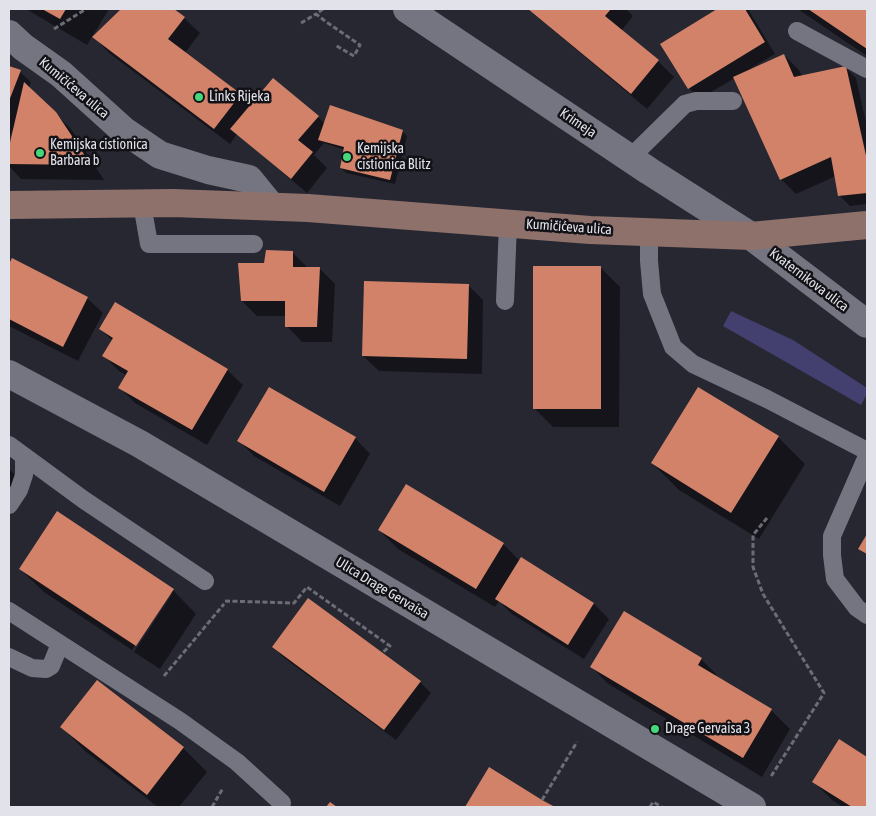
<!DOCTYPE html>
<meta charset="utf-8">
<style>
body{margin:0}
#map{position:relative;width:876px;height:816px;overflow:hidden;background:#272732;font-family:"Asap Condensed",sans-serif}
canvas{display:block}
.frame{position:absolute;inset:0;border:10px solid #e2e2ea;pointer-events:none}
</style>
<div id="map">
<canvas width="876" height="816"></canvas>
<div class="frame"></div>
</div>
<script>
const context = document.querySelector('canvas').getContext('2d');
context.lineJoin = 'round';
function fillPath(path, color) { context.fillStyle = color; context.fill(path, 'evenodd'); }
const poly = rows => new Path2D(rows.map(r => 'M' + r).join(''));
function stroke(path, color, width, dash) { context.strokeStyle = color; context.lineWidth = width; context.lineCap = dash ? 'butt' : 'round'; context.setLineDash(dash || []); context.stroke(path); }
function drawText(font, color, halo, rows, align = 'center') {
  context.font = font + ' "Asap Condensed",sans-serif'; context.lineWidth = 5; context.setLineDash([]); context.textBaseline = 'middle'; context.strokeStyle = halo; context.fillStyle = color; for (const [text, x, y, turn = 0] of rows) {
    context.save(); context.translate(x, y); context.rotate((+turn || 0) * Math.PI / 180); context.textAlign = isNaN(turn) ? turn : align; if (halo) context.strokeText(text, 0, 0); context.fillText(text, 0, 0); context.restore();
  }
}
fillPath(poly([
 [731,311,793,340,867,388,867,394,861,405,723,326]
]), '#433f6e');
fillPath(poly([
 [26,9,109,9,87,45],
 [122,9,172,9,184,18,200,33,185,53,240,94,251,106,318,117,325,124,402,131,407,136,395,184,346,173,341,168,345,150,324,143,314,155,327,168,307,193,237,134,230,144,109,53,94,37],
 [528,9,626,9,633,16,621,31,658,61,674,77,647,109],
 [719,9,748,9,775,54,751,68,752,69,784,55,799,70,802,76,845,67,856,78,867,127,867,204,850,206,839,195,836,176,796,194,781,179,735,78,699,99,689,88,662,44],
 [799,9,867,9,867,56,802,12],
 [9,67,20,72,31,82,29,88,71,129,104,180,21,179,9,166,9,152,14,129,13,129,9,139],
 [293,253,308,268,319,268,335,284,332,342,302,342,287,326,287,316,257,316,242,301],
 [12,260,87,298,103,313,78,361,9,326,9,267],
 [601,268,620,287,619,427,553,427,534,408],
 [468,285,483,300,482,374,379,371,363,356],
 [100,329,227,370,243,385,207,445,135,403,120,388,127,376,119,371,104,356,113,341],
 [778,437,805,464,759,539,679,490,652,463],
 [355,438,370,454,340,506,254,456,239,441],
 [9,469,22,482,9,507],
 [379,530,503,544,520,561,594,604,609,619,584,659,512,614,499,601,495,607,398,549],
 [20,569,173,590,196,614,160,669,134,652,172,594,169,594,132,650,44,592],
 [308,600,420,682,431,693,396,740,284,658,273,647],
 [701,659,716,674,715,677,771,710,790,729,762,777,607,683,592,667],
 [97,682,183,748,207,772,179,807,158,807,85,751,62,727],
 [839,740,867,758,867,807,843,807,832,800,813,781],
 [490,769,552,807,466,807]
]), '#0007');
fillPath(poly([
 [42,9,66,9,60,19],
 [121,9,174,9,185,17,168,39,241,94,214,129,92,37],
 [528,9,611,9,605,16,659,60,631,94],
 [717,9,745,9,765,42,688,89,660,44],
 [808,9,867,9,867,49],
 [784,54,794,77,846,66,867,160,867,193,838,196,831,157,780,180,733,77],
 [9,66,21,70,9,101],
 [273,78,319,116,298,140,313,152,291,179,230,129],
 [24,82,56,112,91,165,9,164,9,147],
 [330,105,403,130,390,180,340,168,344,147,318,140],
 [266,250,293,251,293,267,320,267,317,327,285,327,285,301,241,301,238,263,264,263],
 [12,258,88,297,63,347,9,319,9,264],
 [533,266,601,266,601,409,533,409],
 [364,281,469,284,467,359,362,356],
 [115,302,228,369,192,430,118,388,128,371,102,356,113,338,99,329],
 [269,387,356,437,324,492,237,441],
 [698,387,779,436,731,513,651,463],
 [406,484,504,543,476,589,378,530],
 [57,511,174,589,136,646,19,569],
 [867,534,867,554,858,549],
 [521,557,594,603,568,645,495,599],
 [308,598,421,681,384,730,272,647],
 [624,611,702,658,698,665,772,709,743,758,590,667],
 [97,680,184,747,147,795,60,727],
 [839,739,867,757,867,807,852,807,812,782],
 [489,767,542,800,555,807,465,807],
 [330,802,337,807,326,807]
]), '#d28268');
stroke(poly([
 [323,9,316,14,325,21,360,45,354,56,335,45],
 [301,23,316,14],
 [54,29,86,9],
 [767,518,753,535,753,567,763,594,824,693,770,778],
 [225,601,294,603,307,587,390,646,382,653],
 [164,676,224,604],
 [542,800,577,742],
 [212,807,223,788],
 [650,807,653,802,662,807]
]), '#6c6c76', 3, [5, 2.5]);
stroke(poly([
 [797,31,867,69],
 [630,158,685,104,696,101,733,101],
 [142,204,149,244,254,244],
 [649,232,649,261,652,294,673,347,693,364,767,399,867,451],
 [505,301,508,223],
 [9,445,84,500,205,581],
 [867,456,832,536,832,555,835,579,857,608,867,615],
 [9,505,19,490,24,475,24,456],
 [9,611,180,721,237,762,282,803],
 [9,657,32,668,46,669,51,666,60,644]
]), '#757582', 18);
stroke(poly([
 [9,34,23,47,61,74,123,130,160,155,208,170,249,179,271,206],
 [9,374,140,444,752,807]
]), '#757582', 28);
stroke(poly([
 [407,9,649,171,751,236,867,324]
]), '#757582', 28);
stroke(poly([
 [9,205,173,203,308,208,590,230,751,236,867,225]
]), '#8e716b', 28);
for (const [x, y, r, color] of [
 [199,97,5,"#46d77a"],
 [40,153,5,"#46d77a"],
 [347,157,5,"#46d77a"],
 [655,729,5,"#46d77a"]
]) { const dot = new Path2D(); dot.arc(x, y, r, 0, 2 * Math.PI); context.fillStyle = color; context.fill(dot); stroke(dot, '#111116', 2); }
drawText('14px', '#e2e2ea', '#111116', [
 ["Kumičićeva ulica",74,88,40],
 ["Krimeja",578,123,34],
 ["Kumičićeva ulica",569,227,4],
 ["Kvaternikova ulica",809,280,37],
 ["Ulica Drage Gervaisa",382,588,31]
]);
drawText('14px', '#e2e2ea', '#111116', [
 ["Links Rijeka",209,97],
 ["Kemijska cistionica",50,145],
 ["Barbara b",50,161],
 ["Kemijska",357,149],
 ["cistionica Blitz",357,165],
 ["Drage Gervaisa 3",665,729]
], 'left');
</script>
